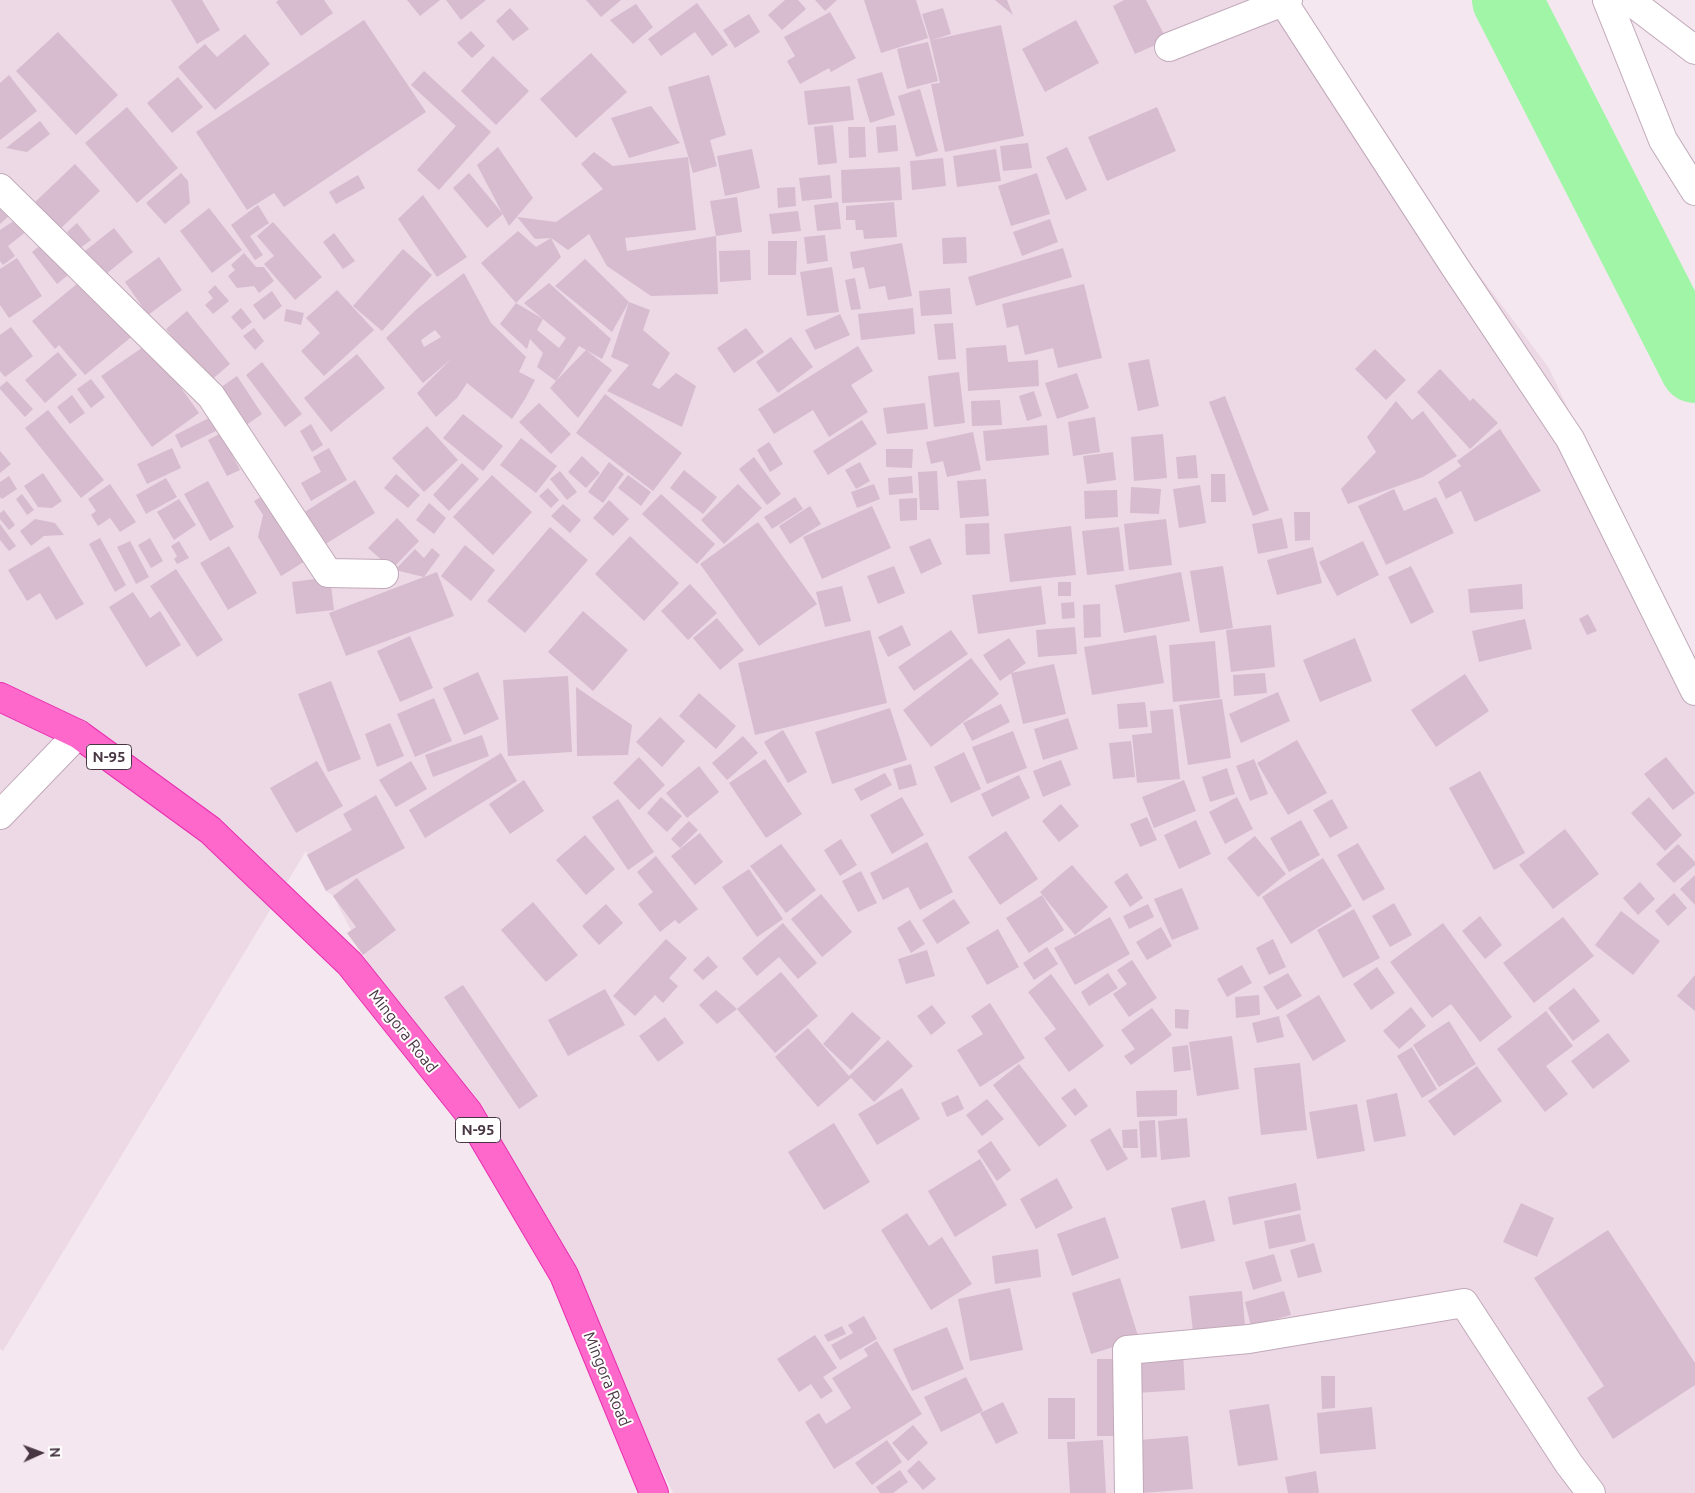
<!DOCTYPE html>
<style>
body{margin:0}
#map{position:relative;width:1695px;height:1493px;overflow:hidden;background:#f5e7f0;font-family:Ubuntu,sans-serif}
canvas{display:block}
.north{position:absolute;left:15px;top:1428px;width:50px;height:50px;-webkit-text-stroke:4px #fff;paint-order:stroke;rotate:88deg;font-size:14px;font-weight:700;line-height:20px;text-align:center;color:#483643}
.north::after{content:'';display:block;margin:auto;width:18px;height:22px;background:#483643;clip-path:polygon(50% 0,100% 100%,50% 72%,0 100%)}
</style>
<div id="map">
<canvas width="1695" height="1493"></canvas>
<div class="north">N</div>
</div>
<script>
const context = document.querySelector('canvas').getContext('2d');
context.lineJoin = 'round';
function fillPath(path, color) { context.fillStyle = color; context.fill(path, 'evenodd'); }
const poly = rows => new Path2D(rows.map(r => 'M' + r).join(''));
function stroke(path, color, width, dash) { context.strokeStyle = color; context.lineWidth = width; context.lineCap = dash ? 'butt' : 'round'; context.setLineDash(dash || []); context.stroke(path); }
function drawText(font, color, halo, rows, align = 'center') {
  context.font = font + ' Ubuntu,sans-serif'; context.lineWidth = 4; context.setLineDash([]); context.textBaseline = 'middle'; context.strokeStyle = halo; context.fillStyle = color; for (const [text, x, y, turn = 0] of rows) {
    context.save(); context.translate(x, y); context.rotate((+turn || 0) * Math.PI / 180); context.textAlign = isNaN(turn) ? turn : align; if (halo) context.strokeText(text, 0, 0); context.fillText(text, 0, 0); context.restore();
  }
}
fillPath(poly([
 [0,0,1273,0,1549,368,1695,682,1695,1493,673,1493,511,1159,387,999,333,896,326,891,307,855,306,851,3,1351,0,1349]
]), '#edd9e6');
stroke(poly([
 [1507,0,1695,368]
]), '#a0f5a7', 70);
fillPath(poly([
 [171,0,202,0,220,30,197,44],
 [279,0,324,0,333,13,301,36,276,2],
 [407,0,440,0,420,16],
 [446,0,486,0,461,20],
 [586,0,621,0,601,17],
 [785,0,798,0,806,9,782,30,768,15],
 [815,0,837,0,825,11],
 [864,0,916,0,928,38,881,53],
 [995,0,1007,0,1013,15],
 [1124,0,1146,0,1167,40,1135,54,1113,6],
 [697,3,728,45,712,56,695,32,661,56,648,39],
 [636,4,653,27,633,44,610,20],
 [510,8,529,29,513,41,496,21],
 [943,8,951,34,932,40,1001,25,1024,136,945,152,931,84,940,83,930,40,922,14],
 [830,12,856,58,831,72,829,68,800,84,787,61,795,56,784,37],
 [749,14,760,32,735,48,723,30],
 [364,20,426,112,284,207,274,193,247,210,196,132],
 [1076,20,1099,63,1045,92,1022,49],
 [471,31,485,46,472,58,457,43],
 [58,32,118,95,76,135,16,71],
 [245,34,270,64,215,110,178,67,205,44,217,57],
 [928,42,938,81,907,89,897,49],
 [591,53,627,92,576,138,540,99],
 [493,56,529,91,496,125,461,91],
 [424,71,491,132,439,190,417,170,456,126,411,85],
 [882,72,895,115,870,123,857,79],
 [9,75,37,111,0,140,0,83],
 [709,75,726,135,710,140,717,166,693,173,668,87],
 [178,77,203,107,172,133,147,103],
 [850,86,854,120,808,125,804,91],
 [920,89,938,151,916,157,898,96],
 [651,106,680,143,629,158,611,118],
 [127,107,178,168,137,203,85,143],
 [1157,107,1176,151,1107,181,1088,137],
 [40,121,50,134,27,152,6,148],
 [833,125,837,163,818,165,814,127],
 [896,125,898,151,878,153,876,127],
 [848,127,865,127,866,157,849,158],
 [1028,143,1032,168,1003,171,1000,146],
 [498,147,533,198,509,226,477,165],
 [1067,147,1087,190,1066,200,1046,157],
 [752,149,760,188,725,196,717,156],
 [996,149,1001,181,957,187,953,156],
 [594,152,613,166,688,157,696,230,625,238,627,251,716,236,718,294,651,296,607,266,589,234,568,250,551,238,561,257,516,303,481,263,518,231,536,247,551,238,535,239,517,217,556,222,603,189,581,164],
 [943,158,946,186,912,190,910,161],
 [75,164,100,191,59,230,34,203],
 [900,167,902,200,842,203,841,170],
 [181,173,188,181,190,203,165,224,146,203],
 [469,173,503,214,487,228,453,188],
 [1037,173,1050,214,1011,226,998,186],
 [358,175,365,188,336,204,329,192],
 [830,175,832,198,802,201,799,178],
 [795,187,796,206,778,208,777,188],
 [423,195,467,257,437,277,398,219],
 [737,197,742,232,716,236,710,201],
 [0,202,9,216,0,224],
 [838,202,841,229,817,231,814,205],
 [894,202,897,237,864,239,863,230,856,230,855,220,846,220,846,206],
 [258,205,269,223,250,236,263,255,255,260,231,225],
 [209,208,242,250,212,273,180,231],
 [798,211,801,231,772,234,769,214],
 [18,218,27,231,8,246,15,256,3,265,0,261,0,230],
 [1050,219,1058,242,1022,256,1013,232],
 [273,222,322,277,295,300,264,264,274,256,257,236],
 [77,223,91,240,80,248,67,232],
 [114,228,133,252,100,279,80,255],
 [334,233,355,261,343,269,323,242],
 [825,235,828,261,807,264,804,237],
 [966,237,967,263,943,264,942,238],
 [48,239,73,271,57,284,32,252],
 [768,241,797,241,796,275,768,275],
 [902,243,912,296,888,300,885,286,869,289,864,267,853,269,850,252],
 [1063,248,1072,277,976,306,968,277],
 [403,249,432,275,382,331,353,306],
 [750,250,751,280,720,282,719,251],
 [244,253,256,267,264,267,274,281,259,293,254,286,237,288,228,276,235,270,231,265],
 [159,257,182,290,148,315,125,282],
 [17,258,42,296,9,318,0,305,0,269],
 [585,259,629,302,612,332,555,286],
 [832,267,839,312,807,316,800,272],
 [464,273,491,323,526,357,519,372,535,380,525,399,512,419,467,383,457,398,436,417,417,393,451,359,423,383,386,338,418,308],
 [435,330,441,337,424,347,421,340],
 [855,278,861,309,851,310,845,280],
 [83,279,135,334,85,375,59,345,55,349,32,321],
 [549,283,611,339,602,359,579,346,556,381,586,350,612,370,578,418,550,388,556,381,537,367,543,353,530,339,527,349,500,324,516,303,543,319,524,303],
 [543,319,566,338,559,348,537,330],
 [1084,284,1102,358,1058,368,1053,348,1025,355,1018,325,1007,328,1002,304],
 [215,285,229,301,213,314,205,305,213,298,208,292],
 [950,288,952,314,921,316,919,291],
 [337,290,374,330,324,376,301,351,320,333,306,318],
 [272,291,282,306,264,320,253,305],
 [629,302,650,310,643,330,670,353,652,385,659,389,676,373,696,386,682,427,607,391,629,365,611,357],
 [241,308,252,322,242,330,231,317],
 [913,308,915,334,861,340,858,314],
 [286,309,304,313,301,325,284,321],
 [187,311,230,364,209,382,166,329],
 [840,314,850,335,815,350,805,330],
 [953,323,956,359,938,360,934,324],
 [11,327,33,356,5,377,0,371,0,335],
 [254,328,264,341,255,350,243,336],
 [746,328,764,352,734,373,717,348],
 [791,337,813,367,778,393,756,362],
 [149,343,199,413,152,447,101,376],
 [1006,345,1008,362,1038,360,1039,386,968,391,966,348],
 [858,346,873,371,851,385,868,412,829,437,813,410,774,434,758,409],
 [1375,349,1406,380,1386,400,1355,369],
 [58,352,77,375,45,403,25,380],
 [357,354,385,388,331,432,304,398],
 [1149,359,1159,406,1138,411,1128,363],
 [262,362,302,414,285,427,246,375],
 [1440,369,1470,401,1473,398,1498,423,1470,449,1417,392],
 [959,372,965,423,934,427,928,376],
 [1077,373,1089,408,1057,419,1045,383],
 [237,376,262,414,242,428,217,390],
 [91,379,105,397,91,408,77,389],
 [7,381,33,409,25,417,0,389,0,387],
 [1034,391,1042,416,1027,421,1019,396],
 [605,394,682,453,653,491,576,433],
 [72,395,85,413,70,424,57,407],
 [1225,396,1269,510,1253,516,1209,402],
 [1000,400,1002,425,972,426,971,401],
 [1396,401,1412,420,1423,411,1457,456,1423,477,1348,504,1341,489,1376,452,1367,437],
 [539,403,571,434,551,454,519,422],
 [925,403,928,429,887,434,883,408],
 [48,410,104,480,81,498,25,428],
 [463,414,503,446,483,471,443,438],
 [211,417,218,430,181,448,175,435],
 [1095,417,1100,452,1073,456,1068,422],
 [862,420,877,444,828,475,813,451],
 [311,424,323,445,312,452,300,431],
 [1047,425,1049,455,986,461,983,431],
 [427,426,458,460,424,492,392,458],
 [1500,429,1541,491,1475,522,1461,491,1446,499,1438,482,1461,466,1457,461],
 [973,432,981,470,947,477,943,461,931,464,926,442],
 [221,433,240,470,227,476,208,440],
 [1163,434,1167,478,1134,481,1131,437],
 [521,438,557,466,536,493,500,465],
 [769,442,783,464,770,472,757,450],
 [172,448,181,468,147,484,137,464],
 [329,448,347,480,311,501,301,483,321,472,313,457],
 [886,449,913,449,912,468,886,467],
 [0,451,11,464,0,473],
 [1113,452,1116,480,1087,484,1083,456],
 [1196,455,1198,478,1178,479,1176,457],
 [582,456,600,473,586,488,568,472],
 [754,457,781,494,767,505,739,469],
 [609,462,624,474,603,503,588,492],
 [860,462,870,481,856,489,845,470],
 [462,463,479,479,449,511,433,495],
 [684,470,717,497,703,514,670,488],
 [560,471,577,492,567,500,550,479],
 [937,471,939,510,920,510,918,472],
 [43,473,62,501,52,508,38,507,24,486],
 [396,474,420,495,408,508,384,488],
 [1211,474,1225,474,1226,502,1211,502],
 [492,475,532,512,493,555,453,517],
 [628,475,651,492,641,506,618,488],
 [9,476,17,489,2,499,0,497,0,482],
 [912,476,913,493,889,495,888,478],
 [166,478,177,497,146,514,136,495],
 [986,479,989,516,960,518,957,481],
 [355,480,375,513,324,545,303,513],
 [208,481,234,527,210,541,184,494],
 [110,484,136,522,120,532,110,518,98,526,91,515,96,511,88,499],
 [738,484,762,508,724,544,701,520],
 [874,484,880,499,857,508,851,492],
 [1200,485,1206,523,1179,528,1173,489],
 [1131,487,1161,489,1159,514,1130,513],
 [548,488,559,500,551,508,539,496],
 [1394,489,1404,511,1436,497,1454,533,1386,565,1358,506],
 [1117,490,1118,517,1085,519,1084,491],
 [268,493,307,560,281,576,258,537,263,515,254,501],
 [22,494,34,510,27,515,16,499],
 [661,494,715,544,697,564,642,514],
 [795,497,803,509,772,529,764,517],
 [917,498,917,520,900,521,899,499],
 [179,499,196,525,174,540,157,512],
 [609,500,629,519,613,536,593,518],
 [429,503,446,518,434,534,416,520],
 [563,504,581,520,570,533,551,516],
 [810,506,821,524,790,544,779,526],
 [872,506,891,548,822,579,803,537],
 [4,510,15,525,9,530,0,519,0,513],
 [1294,512,1310,512,1310,540,1295,541],
 [397,518,419,541,392,569,368,548],
 [1282,518,1288,548,1258,554,1252,524],
 [35,519,55,523,64,535,44,536,31,546,20,531],
 [1166,519,1172,565,1129,570,1124,524],
 [758,522,817,604,759,646,700,564],
 [989,523,990,554,966,555,965,524],
 [0,524,16,546,9,551,0,540],
 [1071,526,1076,575,1010,582,1004,534],
 [550,527,588,560,525,633,487,601],
 [1119,527,1124,571,1087,575,1082,531],
 [630,536,679,583,644,621,595,574],
 [100,538,126,585,115,592,89,544],
 [150,538,163,561,151,568,138,545],
 [930,538,942,564,921,574,909,547],
 [130,541,149,577,136,584,117,547],
 [179,541,189,558,177,564,174,559,177,556,171,546],
 [1363,541,1379,575,1337,596,1319,562],
 [465,545,495,570,471,601,441,576],
 [49,546,84,604,56,620,40,593,27,601,8,570],
 [229,546,257,593,228,610,200,563],
 [1313,547,1322,583,1277,595,1267,560],
 [432,548,440,555,424,577,395,570,415,549,424,558],
 [894,566,905,593,878,604,867,576],
 [1223,566,1233,628,1200,633,1190,571],
 [1411,566,1434,612,1411,624,1388,577],
 [176,569,223,640,197,657,150,586],
 [437,572,454,616,346,656,329,613],
 [1181,572,1190,621,1124,633,1115,585],
 [330,577,334,610,296,614,292,582],
 [1058,582,1071,582,1071,596,1058,596],
 [690,584,717,613,688,640,661,611],
 [1522,584,1523,609,1470,613,1468,589],
 [842,586,851,621,825,627,816,592],
 [1041,586,1046,624,978,634,972,595],
 [133,592,150,618,160,611,181,645,146,667,109,607],
 [1074,602,1075,618,1062,619,1061,603],
 [1100,604,1101,637,1084,638,1083,605],
 [583,611,628,650,593,691,548,652],
 [1588,614,1597,631,1587,635,1579,619],
 [717,618,744,650,720,670,693,638],
 [1525,619,1532,649,1479,662,1472,631],
 [902,625,911,645,888,657,878,637],
 [1271,625,1275,667,1231,672,1226,630],
 [1075,627,1077,654,1038,657,1036,630],
 [870,630,887,703,755,735,738,663],
 [951,630,968,654,914,691,898,667],
 [1156,635,1164,683,1092,695,1084,647],
 [410,636,433,688,400,702,377,651],
 [1009,638,1026,663,1000,681,983,655],
 [1355,638,1372,681,1320,702,1303,660],
 [1215,641,1220,698,1173,702,1169,645],
 [971,658,999,694,931,747,903,710],
 [1054,664,1066,714,1023,724,1011,673],
 [478,672,499,719,464,735,443,688],
 [1265,673,1267,693,1234,696,1233,675],
 [1465,674,1489,711,1436,747,1411,710],
 [568,676,572,752,508,756,503,680],
 [331,681,361,759,328,772,298,694],
 [576,687,632,725,628,755,577,756],
 [1278,692,1290,721,1241,743,1229,714],
 [699,693,736,726,716,749,679,716],
 [434,698,452,741,415,757,397,714],
 [1222,699,1231,758,1188,765,1179,705],
 [1145,702,1148,727,1119,729,1117,704],
 [1001,704,1010,722,972,741,963,723],
 [890,708,907,760,832,784,815,732],
 [1173,709,1180,779,1137,783,1132,735,1152,733,1150,711],
 [660,717,685,741,662,767,636,742],
 [1068,718,1078,749,1043,760,1034,729],
 [390,723,404,756,377,767,365,734],
 [783,730,807,772,788,783,764,742],
 [1013,731,1027,768,987,784,972,747],
 [482,735,489,756,433,777,425,755],
 [743,736,758,753,727,780,712,763],
 [1297,740,1327,793,1288,815,1257,763],
 [1131,741,1135,777,1113,779,1109,743],
 [964,752,981,789,951,803,934,767],
 [501,753,517,781,425,838,409,810],
 [639,757,665,785,639,810,613,783],
 [1666,757,1695,793,1673,810,1644,774],
 [765,759,802,814,766,838,729,783],
 [1254,759,1268,794,1250,801,1236,766],
 [1061,760,1071,785,1043,797,1033,771],
 [317,761,343,806,296,833,270,788],
 [411,761,427,789,396,807,379,780],
 [911,764,917,785,899,790,893,769],
 [699,766,719,792,687,818,666,793],
 [1227,768,1235,794,1210,802,1202,777],
 [1480,771,1525,853,1494,870,1449,788],
 [885,773,892,785,861,801,854,789],
 [1019,775,1030,798,992,817,981,794],
 [524,780,544,811,510,834,489,804],
 [1184,780,1196,811,1154,828,1142,797],
 [376,795,405,848,326,891,307,855,352,830,343,814],
 [661,797,682,816,667,832,647,813],
 [902,797,924,835,892,854,870,815],
 [1237,797,1253,829,1225,844,1209,812],
 [1649,797,1682,835,1665,851,1631,813],
 [618,799,654,852,628,870,592,817],
 [1332,799,1348,828,1330,838,1313,810],
 [1061,804,1079,826,1059,842,1042,821],
 [1147,817,1157,840,1140,847,1130,824],
 [1196,820,1211,854,1179,869,1164,835],
 [1301,820,1320,855,1289,872,1270,838],
 [689,821,698,830,680,848,671,839],
 [1565,829,1599,874,1553,909,1519,865],
 [1006,831,1038,879,1000,905,968,857],
 [700,833,723,862,695,885,671,856],
 [585,835,615,869,586,895,556,860],
 [1255,836,1286,874,1258,897,1227,858],
 [841,839,857,865,840,876,824,850],
 [927,842,953,892,920,910,908,887,883,900,870,873],
 [1358,843,1385,889,1363,901,1337,855],
 [781,844,816,890,786,913,750,866],
 [1678,844,1695,862,1695,865,1674,883,1656,864],
 [656,856,698,909,679,924,675,920,660,932,638,904,653,892,637,872],
 [1323,858,1352,906,1291,944,1262,897],
 [1072,865,1108,907,1075,935,1040,892],
 [749,869,783,919,757,937,722,887],
 [861,871,877,903,858,912,842,881],
 [1127,873,1143,898,1130,907,1114,882],
 [1695,875,1695,905,1680,889],
 [357,878,396,930,363,955,347,933,356,927,333,896],
 [1640,882,1655,899,1638,915,1623,898],
 [1182,888,1199,929,1172,940,1154,899],
 [1674,893,1687,908,1668,926,1655,911],
 [821,894,852,932,822,957,791,919],
 [1042,895,1064,930,1029,953,1006,918],
 [954,899,970,923,937,944,922,920],
 [533,902,578,955,546,982,501,930],
 [1394,903,1412,935,1390,947,1372,916],
 [606,904,623,923,599,945,582,926],
 [1148,904,1154,917,1129,929,1123,916],
 [1354,909,1380,958,1343,978,1317,930],
 [1621,911,1660,941,1633,975,1595,945],
 [1480,916,1502,945,1485,959,1462,931],
 [1110,917,1130,954,1075,985,1054,948],
 [1563,917,1594,956,1534,1003,1503,963],
 [910,920,925,944,911,953,897,928],
 [783,923,817,963,798,979,779,957,757,976,742,958],
 [1443,923,1512,1017,1480,1042,1451,1004,1432,1018,1390,962],
 [1161,927,1172,946,1147,960,1136,942],
 [998,929,1019,967,987,985,966,948],
 [666,939,687,958,669,978,678,986,663,1003,655,995,635,1016,613,996],
 [1273,939,1286,967,1269,975,1256,948],
 [1047,947,1058,964,1034,980,1023,963],
 [927,950,935,976,906,984,898,959],
 [708,956,718,967,703,980,693,970],
 [1132,960,1157,998,1129,1017,1113,994,1127,984,1117,970],
 [1242,965,1252,983,1227,997,1217,979],
 [1377,967,1395,993,1371,1010,1353,984],
 [781,972,818,1016,775,1053,737,1009],
 [1108,973,1118,988,1089,1006,1081,992],
 [1288,973,1302,996,1277,1010,1263,987],
 [1051,974,1104,1046,1069,1072,1044,1038,1056,1029,1028,992],
 [1695,975,1695,1011,1677,996],
 [463,985,538,1096,519,1109,444,997],
 [1574,988,1600,1021,1573,1041,1548,1008],
 [605,989,625,1025,568,1056,548,1020],
 [716,990,737,1009,717,1024,699,1005],
 [1259,995,1260,1015,1236,1018,1235,997],
 [1319,995,1346,1041,1313,1061,1286,1015],
 [990,1003,1025,1058,980,1087,957,1050,983,1034,971,1016],
 [932,1005,946,1023,931,1035,917,1016],
 [1411,1007,1426,1026,1399,1049,1383,1031],
 [1152,1008,1172,1035,1131,1065,1124,1056,1135,1049,1121,1030],
 [1175,1009,1189,1010,1188,1029,1175,1028],
 [1546,1011,1573,1046,1546,1066,1568,1094,1545,1112,1497,1049],
 [852,1012,881,1038,851,1070,823,1044],
 [1279,1016,1284,1037,1257,1043,1252,1023],
 [665,1017,684,1043,658,1062,639,1036],
 [1449,1021,1476,1064,1439,1087,1413,1045],
 [808,1028,849,1076,888,1040,913,1066,874,1102,851,1078,818,1107,775,1057],
 [1608,1033,1630,1061,1593,1089,1571,1061],
 [1232,1036,1239,1089,1197,1096,1189,1042],
 [1188,1045,1191,1070,1174,1072,1172,1047],
 [1412,1047,1437,1089,1422,1098,1397,1056],
 [1300,1063,1307,1130,1261,1135,1254,1068],
 [1019,1064,1067,1126,1039,1147,993,1085],
 [1477,1066,1502,1101,1454,1136,1428,1101],
 [902,1088,920,1119,877,1145,858,1114],
 [1075,1088,1088,1106,1075,1116,1061,1098],
 [1177,1090,1177,1116,1137,1117,1136,1091],
 [1397,1093,1406,1136,1374,1142,1366,1100],
 [958,1095,964,1109,947,1117,941,1103],
 [987,1099,1004,1119,982,1136,966,1115],
 [1357,1104,1365,1151,1317,1159,1309,1112],
 [1187,1118,1190,1157,1161,1160,1158,1121],
 [1155,1120,1157,1157,1141,1158,1139,1121],
 [834,1123,870,1182,824,1210,788,1152],
 [1110,1128,1128,1159,1107,1171,1090,1140],
 [1137,1129,1138,1148,1123,1148,1122,1130],
 [991,1141,1011,1170,997,1181,977,1151],
 [980,1159,1007,1205,955,1237,928,1191],
 [1057,1178,1073,1208,1036,1229,1020,1199],
 [1296,1183,1301,1210,1233,1225,1228,1197],
 [1205,1200,1215,1241,1181,1249,1171,1208],
 [1521,1203,1554,1218,1537,1257,1503,1242],
 [907,1213,929,1246,942,1237,972,1284,931,1310,881,1230],
 [1300,1214,1306,1241,1269,1249,1264,1221],
 [1105,1217,1119,1258,1072,1276,1057,1234],
 [1608,1230,1695,1363,1695,1385,1613,1439,1587,1398,1604,1386,1534,1278],
 [1314,1243,1322,1272,1298,1278,1290,1250],
 [1038,1249,1041,1277,995,1284,992,1256],
 [1274,1254,1282,1281,1253,1290,1245,1262],
 [1120,1278,1139,1339,1091,1354,1072,1293],
 [1010,1288,1023,1350,970,1361,958,1299],
 [1242,1291,1245,1326,1193,1332,1189,1296],
 [1284,1291,1291,1315,1251,1326,1245,1302],
 [864,1316,877,1339,840,1360,831,1345,853,1333,848,1325],
 [842,1326,846,1334,828,1342,824,1335],
 [947,1327,964,1369,912,1391,893,1349],
 [815,1335,837,1368,823,1377,833,1391,821,1399,811,1384,799,1392,777,1359],
 [877,1341,922,1414,834,1469,805,1422,819,1413,826,1424,851,1408,832,1378,868,1356,864,1349],
 [1183,1351,1185,1390,1136,1393,1134,1354],
 [1097,1359,1126,1359,1127,1436,1097,1436],
 [1321,1376,1335,1376,1335,1408,1322,1409],
 [966,1377,983,1411,941,1432,924,1397],
 [1048,1398,1075,1398,1075,1439,1048,1439],
 [1003,1402,1018,1433,996,1444,980,1413],
 [1269,1404,1278,1460,1238,1466,1229,1410],
 [1372,1407,1376,1449,1320,1454,1317,1413],
 [913,1425,928,1443,908,1461,892,1443],
 [1188,1436,1193,1489,1142,1493,1139,1440],
 [887,1440,902,1462,872,1485,855,1463],
 [1103,1440,1106,1493,1070,1493,1067,1442],
 [919,1460,936,1479,923,1490,907,1471],
 [900,1470,908,1482,893,1493,880,1493,876,1487],
 [1316,1471,1319,1493,1288,1493,1285,1477]
]), '#d7bccf');
const street = poly([
 [1282,0,1455,267,1570,439,1695,691],
 [1607,0,1663,140,1695,191],
 [1629,0,1695,50],
 [1169,47,1288,0],
 [0,188,211,396,328,573,384,574],
 [0,815,78,734],
 [1129,1493,1127,1350,1249,1339,1464,1303,1569,1464,1591,1493]
]);
const highway = poly([
 [0,697,78,734,210,830,350,964,468,1112,564,1275,654,1493]
]);
stroke(street, '#c1a9b9', 30);
stroke(highway, '#e82eaf', 30);
stroke(street, '#fff', 28);
stroke(highway, '#ff68cb', 28);
for (const [x, y, w] of [
 [109,757,45],
 [478,1130,45]
]) { const box = new Path2D(); box.roundRect(x - w / 2, y - 12.5, w, 25, 4); context.fillStyle = '#fff'; context.fill(box); stroke(box, '#483643', 1); }
drawText('bold 15px', '#483643', null, [
 ["N-95",109,757],
 ["N-95",478,1130]
]);
drawText('16px', '#483643', '#fff', [
 ["Mingora Road",403,1031,52],
 ["Mingora Road",607,1379,68]
]);
</script>
